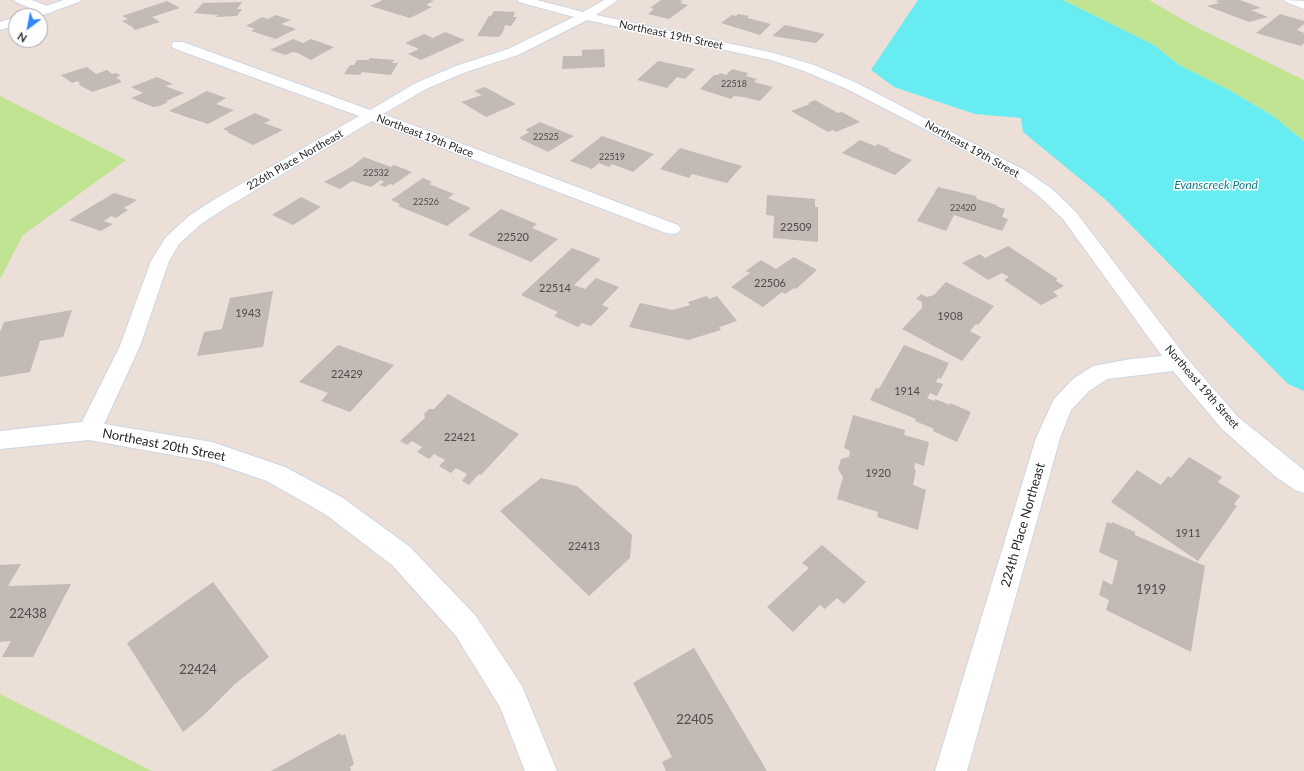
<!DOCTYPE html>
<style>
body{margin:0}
#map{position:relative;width:1304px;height:771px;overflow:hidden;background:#ebdfd8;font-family:Lato,sans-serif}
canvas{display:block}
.north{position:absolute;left:8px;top:8px;width:40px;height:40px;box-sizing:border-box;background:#fff;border:1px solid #a9a9a9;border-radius:50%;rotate:212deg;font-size:11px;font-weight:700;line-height:16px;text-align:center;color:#282828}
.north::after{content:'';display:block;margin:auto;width:14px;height:18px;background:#3187ff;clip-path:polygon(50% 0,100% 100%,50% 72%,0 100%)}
</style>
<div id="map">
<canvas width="1304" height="771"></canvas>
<div class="north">N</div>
</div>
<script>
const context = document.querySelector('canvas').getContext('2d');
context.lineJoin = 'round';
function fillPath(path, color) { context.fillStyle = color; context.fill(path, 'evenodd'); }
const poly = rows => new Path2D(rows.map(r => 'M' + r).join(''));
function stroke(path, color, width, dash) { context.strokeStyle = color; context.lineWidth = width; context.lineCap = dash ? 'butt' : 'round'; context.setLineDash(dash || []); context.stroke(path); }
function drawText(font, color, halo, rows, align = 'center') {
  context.font = font + ' Lato,sans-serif'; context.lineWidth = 3; context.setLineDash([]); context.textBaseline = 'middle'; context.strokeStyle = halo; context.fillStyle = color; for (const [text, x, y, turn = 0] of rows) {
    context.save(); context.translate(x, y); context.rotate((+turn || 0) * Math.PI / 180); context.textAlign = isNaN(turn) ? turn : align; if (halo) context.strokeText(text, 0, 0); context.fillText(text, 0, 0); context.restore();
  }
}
fillPath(poly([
 [1063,0,1149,0,1194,26,1304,80,1304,141,1273,116,1231,91,1179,65,1154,45],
 [0,96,126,160,23,235,0,279],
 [0,694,152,771,0,771]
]), '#c1e492');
fillPath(poly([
 [918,0,1063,0,1154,45,1179,65,1231,91,1273,116,1304,141,1304,391,1288,384,1106,200,1023,132,1021,118,975,114,894,87,871,70]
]), '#67edf1');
fillPath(poly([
 [383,0,430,0,434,1,426,5,432,7,410,18,370,6],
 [661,0,679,0,683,1,680,3,688,5,669,19,648,14,654,9,650,8],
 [1220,0,1240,0,1261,8,1251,10,1268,17,1249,22,1207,6,1219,3,1215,1],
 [167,1,180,8,152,17,160,22,135,30,132,28,134,28,122,21,128,19,122,16],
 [242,2,237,9,242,9,237,16,216,17,218,15,194,13,203,3],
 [494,11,515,12,513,17,517,17,511,26,505,25,503,32,499,37,477,36,489,16,491,16],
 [738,14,749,16,747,18,771,24,760,35,721,23,732,15,736,16],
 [1280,14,1304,21,1304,24,1297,30,1304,33,1304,43,1301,46,1256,33],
 [276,15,291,20,281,24,296,29,276,39,251,31,255,29,246,26,262,17,268,19],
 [785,25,825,34,816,43,772,36],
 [445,32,465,40,421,60,408,54,419,49,405,43,424,34,433,38],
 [293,39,303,43,311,39,334,47,311,60,298,53,292,52,286,55,270,50],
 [604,49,605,67,562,69,563,56,582,56,582,50],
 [370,58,394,60,392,63,398,63,391,75,362,72,360,75,344,74,350,65,354,65,357,60,368,60],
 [658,61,673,64,695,69,685,79,677,77,667,88,637,80],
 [87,67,96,74,107,70,112,74,116,73,121,76,116,77,122,82,92,92,78,84,81,84,77,81,72,83,61,75],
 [732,69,748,73,746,76,757,79,754,82,773,87,760,101,743,97,734,96,731,99,700,89,714,75,718,75,720,73,726,75],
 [157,77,173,84,165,86,184,93,166,101,168,102,160,106,153,107,131,98,143,93,131,87],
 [485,87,516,104,486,117,461,102,482,95,474,91],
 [207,91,226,98,216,104,234,110,208,124,169,111],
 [815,100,838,113,842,112,860,122,836,132,833,130,828,132,791,111,810,104,808,103],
 [255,113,271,120,264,123,283,130,253,145,227,132,228,131,223,129],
 [540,122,574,136,548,152,519,138,529,132,525,130],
 [602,136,654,154,633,172,612,164,609,167,599,163,592,169,570,161],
 [860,140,875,146,878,144,890,149,888,150,912,160,895,175,842,153],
 [680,148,742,166,727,183,692,174,689,178,660,169],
 [364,157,391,167,394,165,412,172,393,185,390,184,385,187,379,185,384,182,381,180,371,187,352,181,340,189,324,182,351,167],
 [423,178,432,182,429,184,454,194,448,198,471,208,447,226,398,206,400,204,391,200],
 [938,187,976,196,977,199,997,205,996,206,1005,209,1002,217,1008,219,1002,231,954,215,946,231,917,221],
 [114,193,137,200,124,208,128,210,116,218,111,216,104,221,113,224,101,231,69,220],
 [767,195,815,199,815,207,818,207,818,242,773,238,774,216,766,215],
 [301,197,321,207,293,225,272,215],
 [501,209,537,224,532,228,558,239,531,262,468,235],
 [1008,246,1058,279,1055,280,1064,286,1053,292,1058,296,1041,305,1004,280,1009,277,1002,273,988,280,962,263,980,254,985,258],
 [572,248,601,259,574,285,585,289,596,278,619,287,602,305,609,308,591,326,582,323,578,327,554,316,558,312,521,295],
 [794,257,817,270,796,289,794,288,785,294,782,292,763,307,731,287,750,273,746,271,761,260,776,269],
 [946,282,994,306,978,325,976,324,970,331,981,337,962,361,902,329,922,308,922,302,916,299,921,294,927,297,934,295],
 [273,291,263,347,197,356,204,332,222,329,230,298],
 [707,296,709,299,717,296,737,321,719,327,721,330,688,340,629,327,640,303,673,310,690,305,688,302],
 [72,310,63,337,40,341,30,372,0,377,0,332,4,322],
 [338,345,394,365,350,412,321,401,328,393,299,382],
 [904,345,949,363,941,379,938,378,936,382,943,384,937,396,930,393,927,398,934,401,935,399,950,405,950,403,971,412,957,442,933,431,934,429,915,421,916,419,870,400,876,388,879,389],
 [448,394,519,434,481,475,479,474,469,485,462,481,467,474,456,468,451,473,439,466,445,460,434,454,429,459,417,452,422,447,412,441,407,445,400,441,425,418,424,414,429,409,434,409],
 [853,415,905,430,904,435,929,442,924,466,915,463,914,469,916,470,913,485,926,490,918,530,877,517,878,512,837,499,843,477,838,469,841,459,849,457,850,451,844,448],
 [1189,457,1222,477,1218,482,1240,496,1234,504,1237,506,1198,561,1111,502,1137,470,1161,485,1168,476,1171,478],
 [541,478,577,486,632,535,630,558,589,596,500,511],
 [1107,522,1111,524,1112,522,1135,532,1135,535,1205,566,1191,652,1106,610,1109,600,1099,595,1103,580,1112,585,1118,561,1099,552],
 [822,545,866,582,844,604,837,598,825,609,820,605,793,632,767,607,809,568,802,563],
 [21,564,8,586,71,584,33,657,2,657,11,641,0,642,0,565],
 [213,582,269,657,235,684,204,715,183,732,127,643],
 [694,648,767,771,666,771,662,762,672,757,633,683],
 [340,733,341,736,345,734,354,764,350,767,351,771,271,771]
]), '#c3b9b5');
const minor = poly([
 [14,0,31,0,50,7,52,10,50,13,42,13,16,2,14,0],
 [517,0,537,0,583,12,604,0,618,0,596,15,774,53,814,65,857,83,1026,171,1052,189,1075,211,1186,357,1238,417,1304,470,1304,493,1295,490,1276,477,1222,429,1173,371,1107,379,1089,391,1071,410,1060,438,967,771,935,771,1036,438,1054,399,1073,379,1093,366,1131,359,1162,356,1063,219,1040,197,1014,177,975,155,847,89,804,71,771,60,587,20,518,55,466,72,426,89,383,114,678,225,681,229,678,233,672,234,666,233,372,121,227,207,201,224,179,244,169,261,140,346,104,424,212,442,285,467,343,498,410,547,476,616,522,686,557,771,525,771,500,707,456,636,392,565,325,514,267,481,211,462,89,440,0,449,0,431,82,422,120,346,151,261,166,237,189,216,215,199,359,116,173,48,172,45,173,42,183,42,370,110,416,83,456,66,508,49,574,17,519,2,517,0],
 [1284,0,1304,1,1304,9,1286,2,1284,0]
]);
const secondary = poly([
 [64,0,81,0,79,2,40,16,23,16,25,13,64,0],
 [16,17,16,25,0,30,0,22,16,17]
]);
stroke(minor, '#ced6e2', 2);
stroke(secondary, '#ced6e2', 2);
fillPath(minor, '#fff');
fillPath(secondary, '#fff');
drawText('9px', '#4f4c4b', null, [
 ["22518",734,84],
 ["22525",546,137],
 ["22519",612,157],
 ["22532",376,173],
 ["22526",426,202],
 ["22420",963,208]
]);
drawText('11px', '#282828', '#fff', [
 ["Northeast 19th Street",671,35,12],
 ["Northeast 19th Place",425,136,21],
 ["Northeast 19th Street",972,149,29],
 ["226th Place Northeast",295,160,-30],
 ["Northeast 19th Street",1202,387,49]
]);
drawText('11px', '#4f4c4b', null, [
 ["22509",796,227],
 ["22520",513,237],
 ["22506",770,283],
 ["22514",555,288],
 ["1943",248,313],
 ["1908",950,316],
 ["22429",347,374],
 ["1914",907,391],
 ["22421",460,437],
 ["1920",878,473],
 ["1911",1188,533],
 ["22413",584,546]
]);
drawText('italic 12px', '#0a7e8c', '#fff', [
 ["Evanscreek Pond",1216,185]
]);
drawText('13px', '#282828', '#fff', [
 ["Northeast 20th Street",164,445,11],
 ["224th Place Northeast",1023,525,-74]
]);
drawText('13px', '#4f4c4b', null, [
 ["1919",1151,590],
 ["22438",28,614],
 ["22424",198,670],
 ["22405",695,720]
]);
</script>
